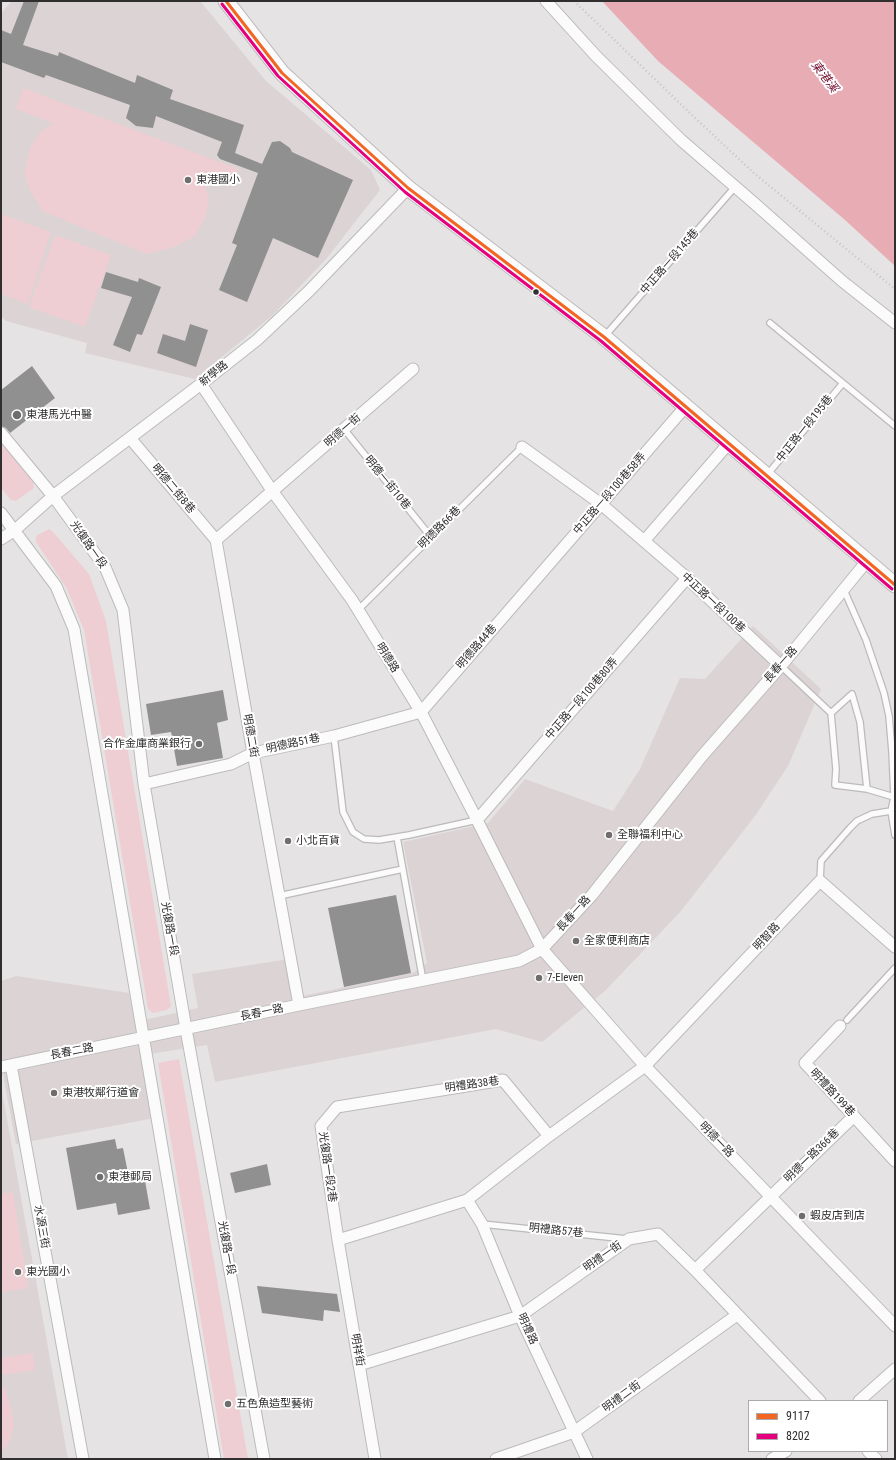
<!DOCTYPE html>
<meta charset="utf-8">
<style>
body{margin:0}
#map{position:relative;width:896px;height:1460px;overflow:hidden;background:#e6e3e4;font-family:"Roboto Condensed",sans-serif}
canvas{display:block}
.frame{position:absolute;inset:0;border:2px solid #302e2f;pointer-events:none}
.legend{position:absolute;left:748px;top:1400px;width:140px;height:52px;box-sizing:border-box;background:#fff;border:1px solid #acabac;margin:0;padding:5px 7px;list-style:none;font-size:12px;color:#302e2f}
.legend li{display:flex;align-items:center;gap:8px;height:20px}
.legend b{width:20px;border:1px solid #acabac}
</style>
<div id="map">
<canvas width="896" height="1460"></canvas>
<div class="frame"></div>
<ul class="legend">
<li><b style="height:5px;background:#f26522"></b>9117</li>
<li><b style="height:5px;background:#e5007d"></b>8202</li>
</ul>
</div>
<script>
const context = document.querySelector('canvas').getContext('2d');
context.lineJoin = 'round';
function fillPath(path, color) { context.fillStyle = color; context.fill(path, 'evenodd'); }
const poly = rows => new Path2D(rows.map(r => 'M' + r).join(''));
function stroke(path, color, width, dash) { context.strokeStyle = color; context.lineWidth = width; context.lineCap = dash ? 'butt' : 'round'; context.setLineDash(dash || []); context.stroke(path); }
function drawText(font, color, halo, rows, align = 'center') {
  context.font = font + ' "Roboto Condensed","Noto Sans TC",sans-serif'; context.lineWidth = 4; context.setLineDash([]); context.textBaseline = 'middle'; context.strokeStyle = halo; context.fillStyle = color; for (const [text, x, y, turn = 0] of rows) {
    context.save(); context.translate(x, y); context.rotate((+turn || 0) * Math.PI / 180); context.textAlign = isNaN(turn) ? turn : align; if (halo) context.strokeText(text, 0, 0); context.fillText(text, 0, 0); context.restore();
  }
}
fillPath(poly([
 [12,1,200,1,266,81,371,170,380,190,327,258,273,315,195,379,85,353,87,343,6,321,1,316,1,13],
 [753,626,821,689,788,766,755,816,681,911,606,990,542,1042,496,1029,215,1082,207,1045,143,1055,155,1118,16,1144,3,1075,1,1075,1,981,16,976,129,993,135,1022,198,1008,192,974,296,958,302,996,413,973,427,963,403,842,488,823,525,779,613,811,640,769,680,678,705,679],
 [1,1086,68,1459,1,1459]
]), '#dcd3d4');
fillPath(poly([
 [23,88,238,169,232,187,202,176,209,200,205,218,194,237,174,247,147,254,42,211,29,188,24,173,31,146,40,132,54,123,16,109],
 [1,214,51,232,28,304,1,294],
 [55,235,111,255,85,327,29,307],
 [1,440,28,473,33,482,34,488,16,501,11,500,1,488],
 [49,529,54,533,89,574,106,621,171,1006,167,1010,153,1013,148,1009,84,630,67,589,36,542,36,536],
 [179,1059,248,1459,224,1459,158,1063],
 [13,1192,28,1288,1,1292,1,1194],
 [33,1353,35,1370,1,1375,1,1358],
 [1,1386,5,1389,11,1408,14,1425,9,1443,1,1453]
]), '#eeced2');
fillPath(poly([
 [602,1,895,1,895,266,845,220,658,61]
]), '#e8acb5');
fillPath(poly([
 [24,1,39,1,23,45,58,56,59,52,135,83,137,75,173,90,170,99,244,125,235,153,262,164,272,142,280,141,290,148,292,152,353,180,318,258,273,238,247,302,219,290,237,245,232,243,258,173,220,159,217,155,222,142,156,116,153,128,136,126,126,118,130,105,46,75,44,78,1,62,1,30,11,34],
 [106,272,138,282,139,278,161,287,142,335,137,334,130,352,113,345,132,297,101,288],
 [190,324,208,330,196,367,157,353,163,334,185,341],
 [32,366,55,398,10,433,6,428,1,426,1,390],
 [223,690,228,720,217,723,223,758,177,766,171,732,151,735,146,704],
 [396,895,411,973,344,987,328,908],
 [115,1139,117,1149,123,1148,129,1178,144,1175,150,1209,118,1215,116,1203,77,1210,66,1148],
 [267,1164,271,1185,235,1193,230,1173],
 [257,1286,337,1294,340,1312,324,1310,323,1321,262,1313]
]), '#919090');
const lane = poly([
 [770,323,895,426],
 [604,337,735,187],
 [344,429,431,537],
 [767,475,843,383],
 [844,590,866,640,884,693,889,716,892,752,894,797,891,811,895,835],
 [358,610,522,447],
 [781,666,831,713],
 [334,736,343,812,353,832,364,839,379,840,409,835,477,820],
 [867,789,835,785,836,769,831,713,852,694,860,722,867,789,894,797],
 [397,837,423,981],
 [820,881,821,861,850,828,857,821,872,814,891,811],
 [279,896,403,869],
 [847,1020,895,968],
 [482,1224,627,1239]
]);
const street = poly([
 [546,1,596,56,681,140,754,203,842,281,895,323],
 [201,384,273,492,352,600,421,712,477,820,542,949,645,1066,895,1326],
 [1,433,53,496,105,567,123,610,144,784,186,1029,264,1459],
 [130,438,216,540],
 [522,447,601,504,687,578,781,666],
 [1,513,56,586,74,629,215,1459],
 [1,539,15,530,53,496,201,384,257,340,309,291,408,188],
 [644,541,729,443],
 [144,784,231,764,253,753,334,736,421,712,686,406],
 [477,820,687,578],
 [299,1005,253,753,216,540,413,369],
 [840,1026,805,1063,895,1161],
 [11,1065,83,1459],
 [1,1067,299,1005,519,961,542,949,592,895,702,756,781,666,867,561],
 [467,1200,482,1224,520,1316,587,1459],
 [338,1240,467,1200,549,1136,645,1066,820,881,895,947],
 [695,1270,854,1116],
 [359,1365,520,1316,629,1239,658,1234,695,1270,820,1401],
 [859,1401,895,1369],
 [868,1451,876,1459],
 [375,1459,338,1240,321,1126,337,1107,503,1080,549,1136],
 [496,1459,574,1432,737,1315],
 [772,1459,786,1451]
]);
const secondary = poly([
 [226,1,282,73,408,188,604,337,895,585]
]);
stroke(lane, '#bcbabb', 8);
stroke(street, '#bcbabb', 13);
stroke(secondary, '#bcbabb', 17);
stroke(poly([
 [574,1,693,116,755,174,895,289]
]), '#c5c5c5', 2.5, [1, 3]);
stroke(lane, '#fbfbfb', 5.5);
stroke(street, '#fbfbfb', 11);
stroke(secondary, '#fbfbfb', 15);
stroke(poly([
 [226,1,282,73,408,188,604,337,895,585]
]), '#f26522', 3);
stroke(poly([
 [222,4,278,76,405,192,601,341,892,589]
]), '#e5007d', 3);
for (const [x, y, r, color] of [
 [188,180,4,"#706d6e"],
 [536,292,3.5,"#302e2f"],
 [17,415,5,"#706d6e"],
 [199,744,4,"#706d6e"],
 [609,835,4,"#706d6e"],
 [288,841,4,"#706d6e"],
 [576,941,4,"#706d6e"],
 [539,978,4,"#706d6e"],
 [54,1093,4,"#706d6e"],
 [100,1177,4,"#706d6e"],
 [802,1216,4,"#706d6e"],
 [18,1272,4,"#706d6e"],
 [228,1404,4,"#706d6e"]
]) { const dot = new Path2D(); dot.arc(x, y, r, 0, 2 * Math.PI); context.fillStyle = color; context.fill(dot); stroke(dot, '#fff', 1.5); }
drawText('11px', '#302e2f', '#fff', [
 ["東港國小",196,180],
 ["東港馬光中醫",26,415],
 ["合作金庫商業銀行",191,744,"right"],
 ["全聯福利中心",617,835],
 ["小北百貨",296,841],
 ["全家便利商店",584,941],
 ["7-Eleven",547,978],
 ["東港牧鄰行道會",62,1093],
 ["東港郵局",108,1177],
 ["蝦皮店到店",810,1216],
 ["東光國小",26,1272],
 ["五色魚造型藝術",236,1404]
], 'left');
drawText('11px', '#302e2f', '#fff', [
 ["中正路一段145巷",670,262,-49],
 ["新學路",214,374,-39],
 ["中正路一段195巷",805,429,-51],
 ["明德一街",343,431,-41],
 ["明德一街10巷",387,483,51],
 ["明德二街8巷",173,489,50],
 ["中正路一段100巷58弄",610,494,-49],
 ["明德路66巷",440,528,-45],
 ["光復路一段",88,545,55],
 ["中正路一段100巷",713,603,43],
 ["明德路44巷",477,647,-49],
 ["明德路",387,658,58],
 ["長春一路",781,665,-49],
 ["中正路一段100巷80弄",582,699,-49],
 ["明德二街",250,736,80],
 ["明德路51巷",293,744,-12],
 ["長春一路",574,914,-48],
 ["光復路一段",169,929,80],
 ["明智路",767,937,-47],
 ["長春一路",262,1013,-12],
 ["長春二路",72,1052,-11],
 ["明禮路38巷",472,1085,-8],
 ["明禮路199巷",832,1093,47],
 ["明德一路",716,1140,46],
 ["明德一路366巷",812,1156,-44],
 ["光復路一段2巷",327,1167,82],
 ["水源三街",41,1227,80],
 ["明禮路57巷",556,1231,6],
 ["光復路一段",226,1248,80],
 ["明禮一街",603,1257,-35],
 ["明禮路",527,1329,66],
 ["明祥街",357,1350,80],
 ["明禮二街",622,1397,-36]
]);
drawText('italic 12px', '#710c2c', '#fff', [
 ["東港溪",824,77,53]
]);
</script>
